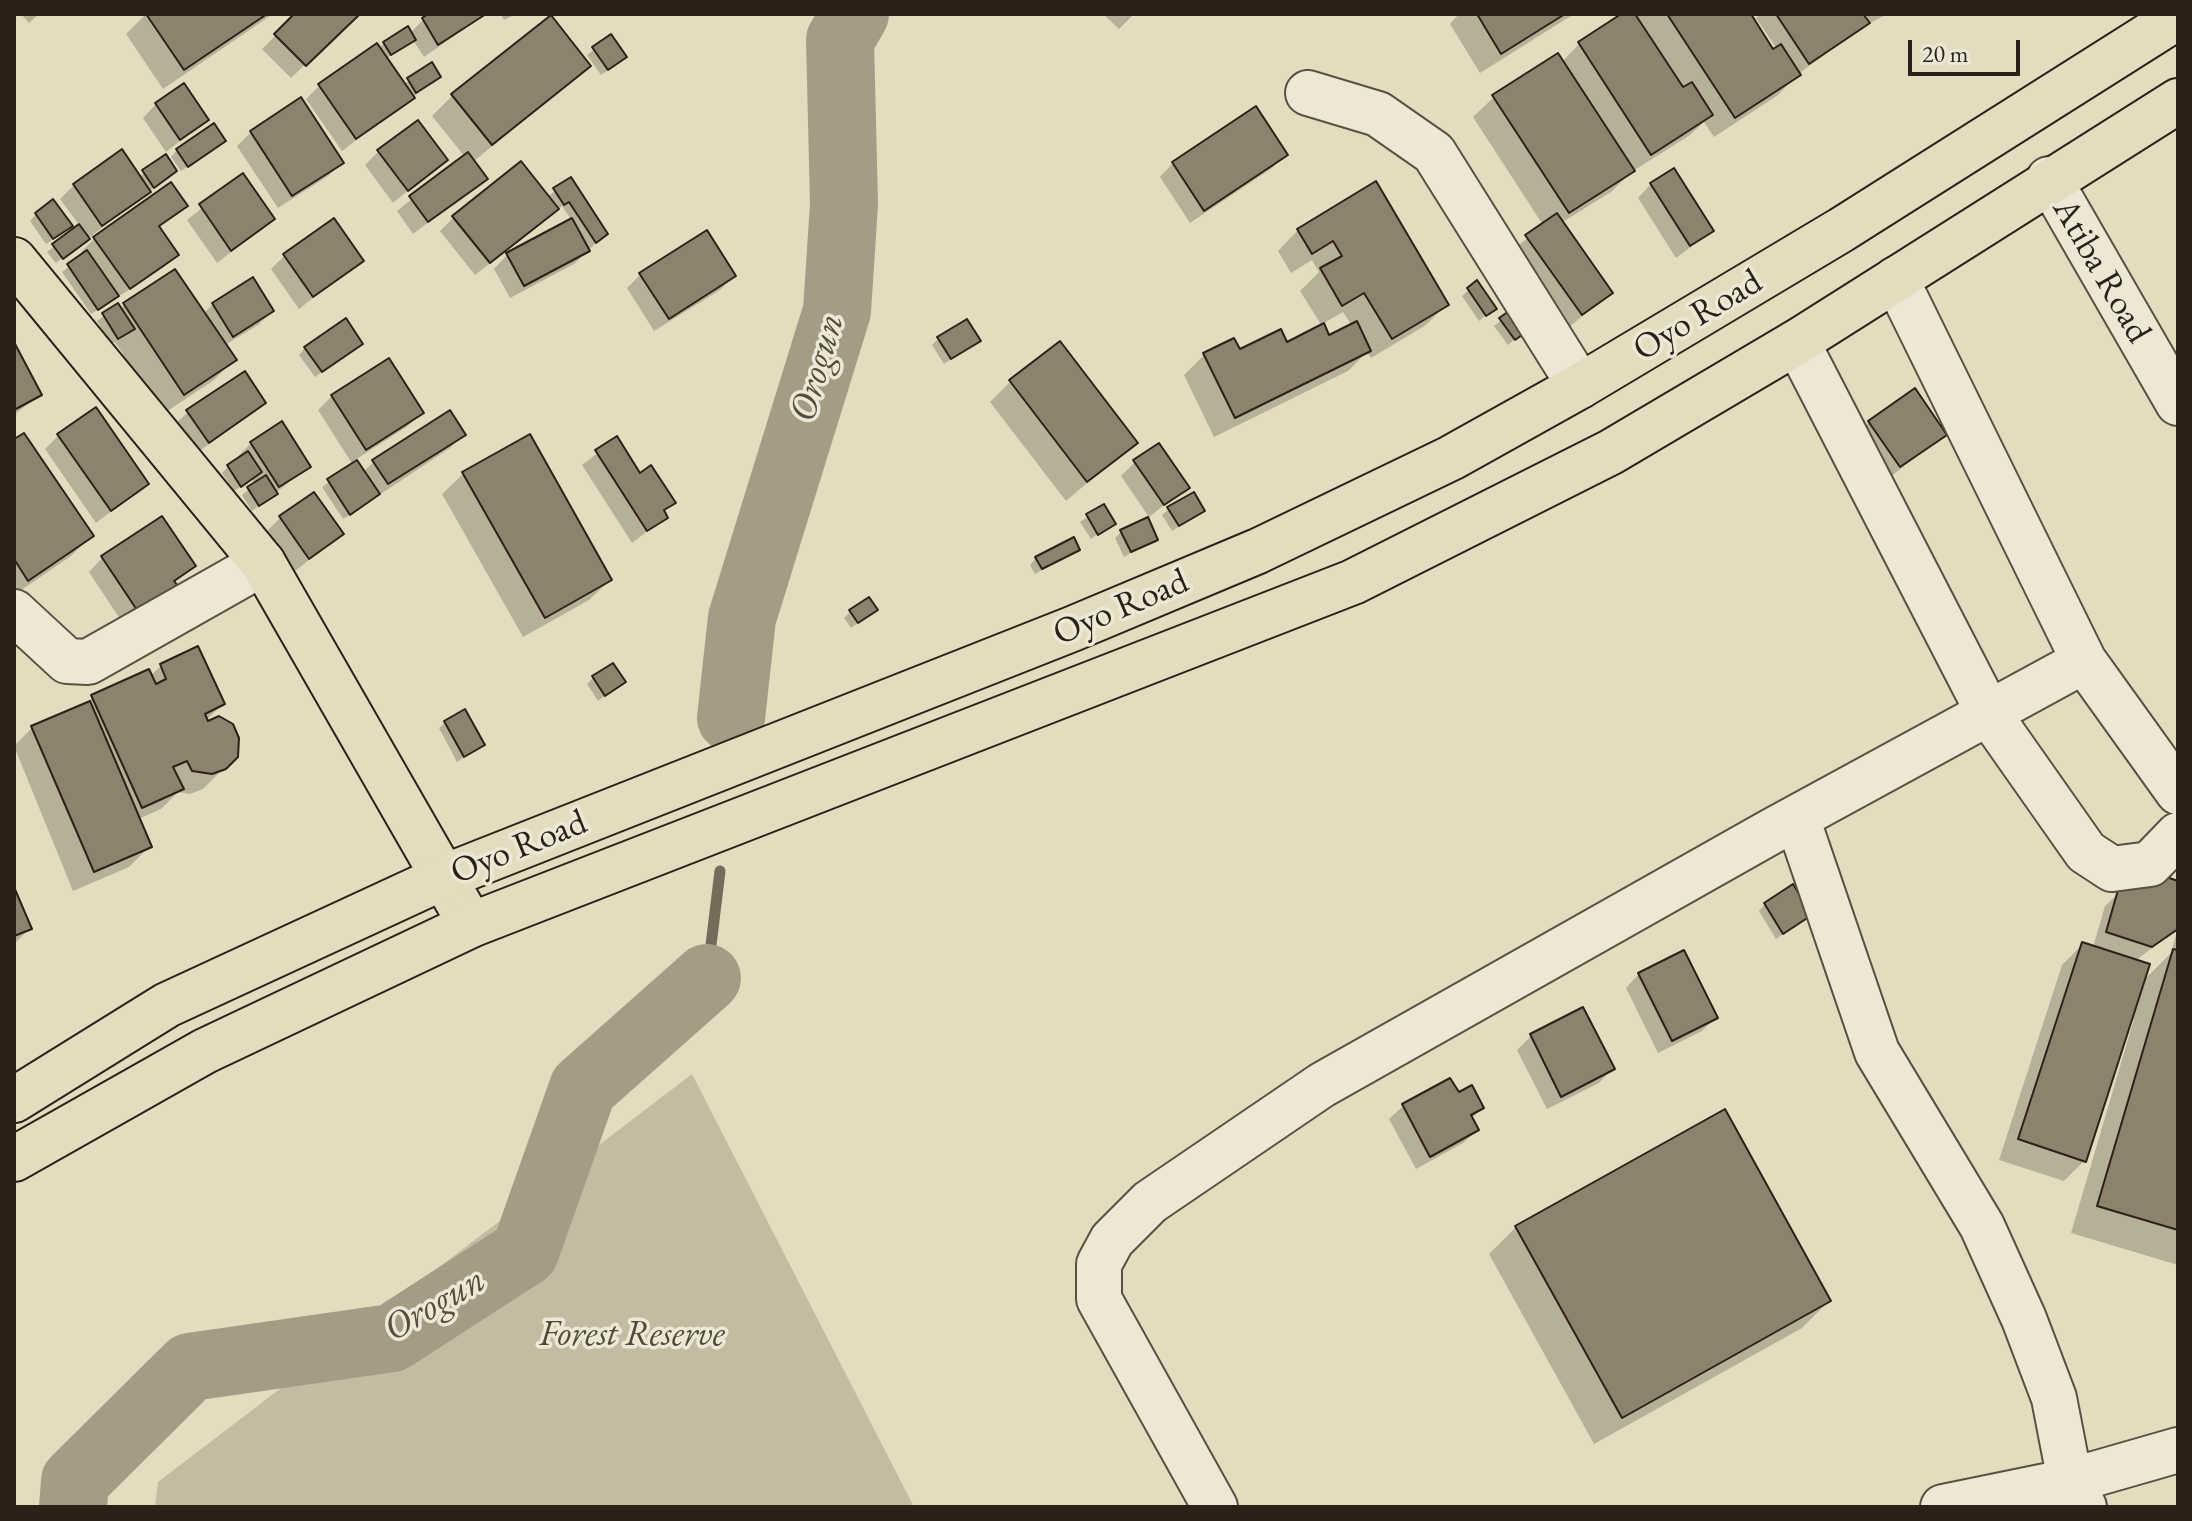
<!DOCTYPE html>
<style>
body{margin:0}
#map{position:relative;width:2192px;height:1521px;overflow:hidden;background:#e3dcbf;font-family:"EB Garamond",serif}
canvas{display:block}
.frame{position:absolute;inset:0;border:16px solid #2d2117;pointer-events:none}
.scale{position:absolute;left:1908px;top:40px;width:112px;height:36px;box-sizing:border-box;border:4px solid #2d2117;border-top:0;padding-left:10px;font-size:24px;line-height:28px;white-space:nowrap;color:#2d2117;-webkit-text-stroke:6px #ede8d5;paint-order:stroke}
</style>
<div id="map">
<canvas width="2192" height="1521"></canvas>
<div class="frame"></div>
<div class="scale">20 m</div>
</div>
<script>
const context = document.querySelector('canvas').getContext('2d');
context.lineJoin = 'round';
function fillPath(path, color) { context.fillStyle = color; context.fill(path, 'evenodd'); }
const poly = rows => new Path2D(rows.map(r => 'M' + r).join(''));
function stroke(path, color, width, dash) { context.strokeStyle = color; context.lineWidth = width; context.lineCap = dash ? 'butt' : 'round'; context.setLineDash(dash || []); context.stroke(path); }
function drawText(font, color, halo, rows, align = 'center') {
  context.font = font + ' "EB Garamond",serif'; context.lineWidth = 7; context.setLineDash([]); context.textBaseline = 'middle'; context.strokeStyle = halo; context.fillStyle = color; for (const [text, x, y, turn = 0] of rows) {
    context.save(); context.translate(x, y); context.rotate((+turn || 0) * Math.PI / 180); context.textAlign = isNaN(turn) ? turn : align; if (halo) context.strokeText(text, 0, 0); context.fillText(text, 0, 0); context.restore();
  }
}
fillPath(poly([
 [692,1074,914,1507,155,1507,158,1482]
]), '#c4bca2');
fillPath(poly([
 [21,14,39,14,29,23],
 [146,14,273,14,163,89,126,34],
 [297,14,358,14,291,78,262,49],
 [421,14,486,14,424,57,413,40,386,59,403,85,431,65,439,77,342,151,306,99,320,85,407,29,410,33,424,19],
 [501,14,516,14,504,20],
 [1103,14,1134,14,1119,29],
 [1459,14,1574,14,1480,73,1450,24],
 [1624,14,1632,14,1635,18,1639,14,1749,14,1773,51,1777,49,1756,18,1760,14,1887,14,1863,27,1798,74,1778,95,1714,137,1704,122,1690,135,1630,173,1611,192,1561,223,1610,293,1568,328,1513,250,1543,225,1473,117,1494,97,1562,62,1579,44],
 [610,37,618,63,601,75,587,55],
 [589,66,473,162,485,179,413,234,397,211,465,157,432,116,452,96],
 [301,100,341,163,328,176,278,208,237,146,251,132],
 [156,104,207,120,166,152,143,118],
 [217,147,181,171,171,157,177,150],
 [378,152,445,160,393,203,365,165],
 [1286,155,1272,168,1190,223,1160,177,1173,163],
 [165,157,168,177,56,263,47,252,80,226,60,199,74,185,139,177],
 [242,176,273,219,217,263,187,220],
 [570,180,599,240,574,264,510,298,494,269,507,255,572,221,562,206,475,275,440,231,454,217,547,197],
 [1375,184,1447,304,1426,325,1371,358,1367,352,1348,371,1214,437,1184,375,1204,355,1286,344,1322,326,1300,291,1319,272,1312,260,1291,273,1278,251,1298,230],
 [1343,312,1352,326,1329,337,1322,324],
 [1651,184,1712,231,1676,258,1638,198],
 [185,205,158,228,176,255,163,268,91,314,62,272,83,255,81,252,95,238],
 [36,214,64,232,46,244,30,221],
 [284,256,361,261,299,309,271,269],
 [641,274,734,276,720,290,654,331,627,288],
 [1477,283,1494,308,1479,321,1462,296],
 [213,304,272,311,258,325,225,345,234,359,214,380,163,414,115,342,111,344,97,321,117,306,120,310,124,305,203,314],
 [1509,314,1522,333,1508,345,1494,326],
 [938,339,978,340,944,364,932,345],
 [14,347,39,395,14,415],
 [305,348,354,350,315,377,299,355],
 [1011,381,1135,442,1066,501,990,402],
 [332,396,421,412,408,426,355,460,363,472,374,462,464,434,450,448,343,519,322,487,353,465,318,410],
 [264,403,194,455,174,425,188,412],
 [1869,422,1945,435,1886,480,1855,436],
 [59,435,147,484,96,523,45,449],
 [529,437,610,580,589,600,523,637,442,494,463,474],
 [616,439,639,475,673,502,663,513,666,517,632,543,582,465],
 [14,442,91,536,71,556,14,595],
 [251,443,309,467,252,511,242,495,255,484,252,479,234,491,222,473],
 [1135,462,1187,487,1149,517,1121,476],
 [1103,506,1113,523,1091,539,1080,522],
 [1169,509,1202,511,1172,531,1162,515],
 [161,518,194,566,124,625,89,572,102,558],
 [280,518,342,534,295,571,267,531],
 [1122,531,1156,539,1124,557,1115,538],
 [1078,549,1035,574,1030,565,1036,558],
 [875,610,851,628,844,618,850,612],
 [161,666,223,704,201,725,236,756,203,789,190,794,178,792,161,809,138,819,149,847,129,867,73,891,14,746,33,727,83,706,93,697,150,676],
 [593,678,623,682,598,701,587,684],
 [445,722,483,745,457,762,439,728],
 [2178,883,2178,1265,2071,1233,2134,1019,2131,1018,2084,1161,2064,1181,1999,1160,2062,965,2083,944,2093,947,2105,906,2120,892],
 [2178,928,2171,953,2142,982,2135,961],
 [14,892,29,929,14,944],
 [1765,904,1810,915,1776,939,1759,911],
 [1639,974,1715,1018,1702,1031,1658,1053,1626,988],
 [1583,1010,1612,1069,1599,1083,1547,1109,1517,1050,1531,1036],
 [1458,1095,1482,1108,1471,1119,1477,1130,1463,1143,1416,1169,1389,1119,1403,1106],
 [1516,1227,1829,1301,1802,1328,1594,1444,1489,1254]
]), '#0003');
stroke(poly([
 [707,978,720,871]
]), '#756b5a', 11);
stroke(poly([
 [731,718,742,618,837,311,844,204,840,40,855,14],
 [73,1507,75,1481,190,1367,392,1338,525,1252,583,1088,707,978]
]), '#a59c86', 68);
const building = poly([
 [146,14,267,14,184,70,146,14],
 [294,14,360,14,306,66,274,34,294,14],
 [428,14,486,14,438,45,422,18,428,14],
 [1477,14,1565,14,1501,54,1477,14],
 [1621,14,1635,14,1683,87,1692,82,1713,115,1651,155,1578,42,1621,14],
 [1667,14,1751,14,1773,49,1781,44,1801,75,1735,118,1667,14],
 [1776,14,1863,14,1870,23,1809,64,1776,14],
 [551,15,591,66,492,145,451,94,551,15],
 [408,26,416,40,391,55,383,42,408,26],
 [611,34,627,57,608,70,592,47,611,34],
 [377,43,415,98,356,139,318,84,377,43],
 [1558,53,1635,171,1569,213,1492,95,1558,53],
 [432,62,441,77,416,93,407,78,432,62],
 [184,83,209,120,180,140,155,103,184,83],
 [301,97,344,163,292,196,250,131,301,97],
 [1256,106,1288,155,1204,211,1172,162,1256,106],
 [418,120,448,160,408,191,377,150,418,120],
 [214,123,226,141,188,167,176,149,214,123],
 [122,149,151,192,102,226,73,184,122,149],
 [468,152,488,179,428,222,409,196,468,152],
 [166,154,177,171,154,188,142,170,166,154],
 [521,161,559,209,490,263,452,216,521,161],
 [1674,168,1714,231,1690,246,1650,183,1674,168],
 [243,173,275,219,231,251,199,204,243,173],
 [571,177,608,234,596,243,569,202,564,205,553,188,571,177],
 [1376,181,1449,305,1392,339,1364,293,1342,306,1320,268,1342,256,1333,241,1312,254,1297,229,1376,181],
 [171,182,188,206,159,226,179,255,130,289,93,237,171,182],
 [53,199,73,226,53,239,35,213,53,199],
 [1557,213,1613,293,1582,315,1525,235,1557,213],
 [334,218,364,261,313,297,283,254,334,218],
 [572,218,590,251,524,286,506,253,572,218],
 [79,224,90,239,63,259,52,244,79,224],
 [707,230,736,276,669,319,639,273,707,230],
 [87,250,119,296,98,310,67,264,87,250],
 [175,269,237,360,184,395,123,303,175,269],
 [253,277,274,311,233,337,212,303,253,277],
 [1477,280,1497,309,1486,316,1467,288,1477,280],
 [118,303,135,329,118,339,102,313,118,303],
 [1509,311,1525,333,1515,340,1499,318,1509,311],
 [346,318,363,344,322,372,304,347,346,318],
 [967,319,981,341,951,359,937,337,967,319],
 [1357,321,1371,351,1235,418,1203,353,1234,338,1240,349,1281,329,1287,342,1324,323,1329,335,1357,321],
 [1060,341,1138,443,1087,482,1009,380,1060,341],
 [14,342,42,395,14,410,14,342],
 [389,358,424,413,366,450,331,395,389,358],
 [245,371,266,403,209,443,186,410,245,371],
 [1915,388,1947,435,1900,467,1868,421,1915,388],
 [96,407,149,484,111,511,57,434,96,407],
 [450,410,466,435,388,484,372,460,450,410],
 [282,421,311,467,279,487,250,442,282,421],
 [24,433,94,536,28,581,14,559,14,439,24,433],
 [530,434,612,580,545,618,462,472,530,434],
 [617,436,640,473,651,465,676,503,664,510,668,518,647,531,595,450,617,436],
 [1159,443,1190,488,1164,505,1133,460,1159,443],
 [248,451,262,472,241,487,227,465,248,451],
 [357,460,380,494,350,515,327,479,357,460],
 [266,475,278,494,259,506,247,487,266,475],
 [314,492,344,534,309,559,279,516,314,492],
 [1194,492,1205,511,1179,526,1167,507,1194,492],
 [1104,504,1116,524,1098,535,1086,514,1104,504],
 [162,516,196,566,174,581,178,586,139,613,101,556,162,516],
 [1148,517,1158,540,1131,552,1120,530,1148,517],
 [1074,537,1080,550,1042,569,1035,557,1074,537],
 [869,597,878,610,858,623,849,610,869,597],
 [198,646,225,704,205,714,208,721,219,716,233,724,239,738,238,757,226,769,212,774,192,771,187,761,173,767,184,789,142,808,91,695,149,669,156,684,166,679,160,664,198,646],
 [613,663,626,682,605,696,592,676,613,663],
 [90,701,152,847,94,872,31,726,90,701],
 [465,709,485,745,464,757,444,721,465,709],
 [2149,871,2178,881,2178,929,2152,947,2106,932,2118,890,2149,871],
 [1793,884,1812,915,1783,934,1764,903,1793,884],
 [14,887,32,929,14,936,14,887],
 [2082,942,2150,964,2086,1162,2018,1139,2082,942],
 [2173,949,2178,950,2178,1230,2097,1206,2173,949],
 [1684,950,1718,1018,1672,1041,1638,973,1684,950],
 [1583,1007,1615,1069,1561,1097,1530,1034,1583,1007],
 [1450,1078,1459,1092,1472,1085,1484,1108,1471,1115,1479,1130,1430,1157,1402,1104,1450,1078],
 [1725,1109,1831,1301,1622,1418,1515,1226,1725,1109]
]);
fillPath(building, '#8c826e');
stroke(building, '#2d2117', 2);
const minor = poly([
 [1308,93,1378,114,1434,153,1580,386],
 [2049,179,2178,403],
 [1896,279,2084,661,2178,792],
 [1797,342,1989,714,2086,852,2112,869,2150,864,2178,835],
 [14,612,67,661,88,662,263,563],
 [1797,818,1877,1052,1982,1226,2024,1319,2054,1398,2070,1481,2084,1507],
 [1215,1507,1099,1299,1099,1264,1112,1240,1150,1202,1322,1085,1772,831,2084,661],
 [1943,1507,2070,1481,2178,1450]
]);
const major = poly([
 [14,260,263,563,471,925]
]);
const highway = poly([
 [14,1100,167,1005,444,877,1072,629,1258,551,1451,458,1580,386,1841,230,2178,17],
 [14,1159,205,1051,471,925,1353,582,1611,452,1797,342,2178,101]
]);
stroke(minor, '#5a5041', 48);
stroke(major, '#2d2117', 48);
stroke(highway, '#2d2117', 48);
stroke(minor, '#ede8d5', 44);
stroke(major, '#e3dcbf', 44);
stroke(highway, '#e3dcbf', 44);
drawText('36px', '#2d2117', '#ede8d5', [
 ["Atiba Road",2101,271,60],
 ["Oyo Road",1698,316,-31],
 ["Oyo Road",1121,608,-23],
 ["Oyo Road",519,848,-22]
]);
drawText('italic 36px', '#53483a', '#ede8d5', [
 ["Forest Reserve",632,1335]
]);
drawText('italic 38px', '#574c3e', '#ede8d5', [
 ["Orogun",818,368,-74],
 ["Orogun",435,1305,-30]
]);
</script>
